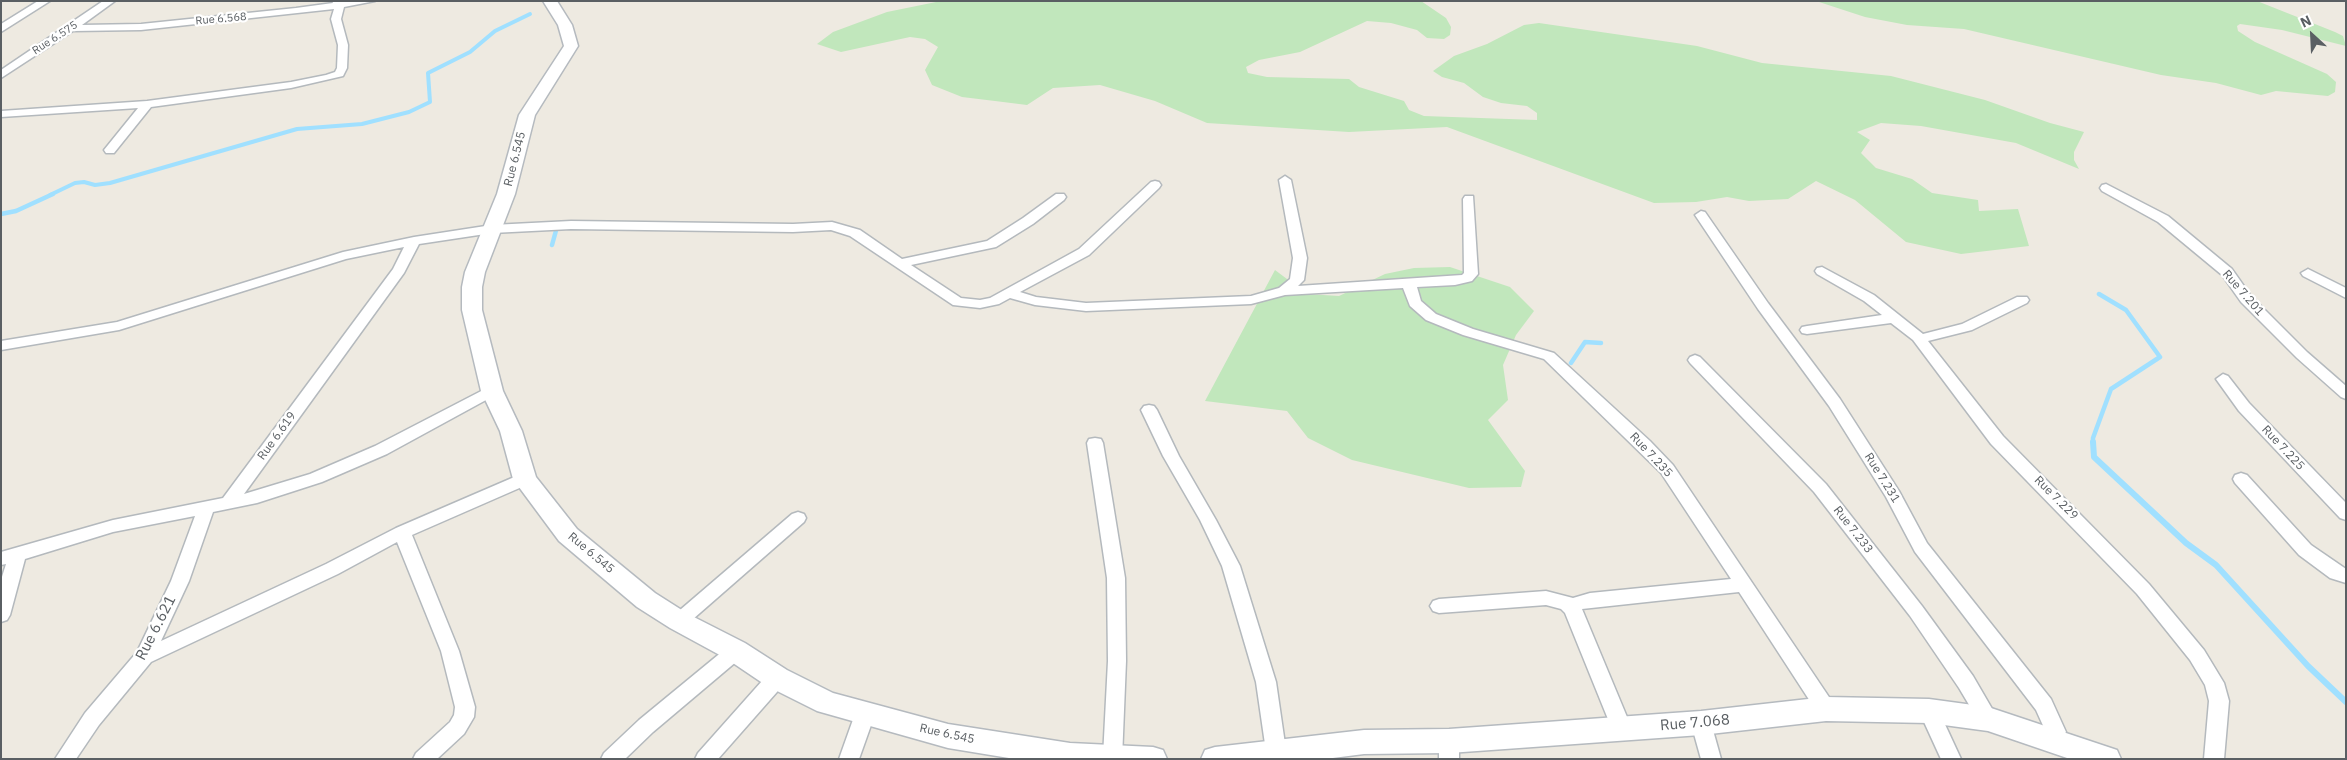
<!DOCTYPE html>
<style>
body{margin:0}
#map{position:relative;width:2347px;height:760px;overflow:hidden;background:#eeeae1;font-family:"IBM Plex Sans",sans-serif}
canvas{display:block}
.frame{position:absolute;inset:0;border:2px solid #5a5f63;pointer-events:none}
.north{position:absolute;left:2287px;top:10px;width:50px;height:50px;-webkit-text-stroke:4px #fff;paint-order:stroke;rotate:335deg;font-size:14px;font-weight:700;line-height:20px;text-align:center;color:#5a5f63}
.north::after{content:'';display:block;margin:auto;width:18px;height:22px;background:#5a5f63;clip-path:polygon(50% 0,100% 100%,50% 72%,0 100%)}
</style>
<div id="map">
<canvas width="2347" height="760"></canvas>
<div class="frame"></div>
<div class="north">N</div>
</div>
<script>
const context = document.querySelector('canvas').getContext('2d');
context.lineJoin = 'round';
function fillPath(path, color) { context.fillStyle = color; context.fill(path, 'evenodd'); }
const poly = rows => new Path2D(rows.map(r => 'M' + r).join(''));
function stroke(path, color, width, dash) { context.strokeStyle = color; context.lineWidth = width; context.lineCap = dash ? 'butt' : 'round'; context.setLineDash(dash || []); context.stroke(path); }
function drawText(font, color, halo, rows, align = 'center') {
  context.font = font + ' "IBM Plex Sans",sans-serif'; context.lineWidth = 4.5; context.setLineDash([]); context.textBaseline = 'middle'; context.strokeStyle = halo; context.fillStyle = color; for (const [text, x, y, turn = 0] of rows) {
    context.save(); context.translate(x, y); context.rotate((+turn || 0) * Math.PI / 180); context.textAlign = isNaN(turn) ? turn : align; if (halo) context.strokeText(text, 0, 0); context.fillText(text, 0, 0); context.restore();
  }
}
fillPath(poly([
 [941,1,1421,1,1446,18,1451,27,1450,35,1444,39,1427,38,1417,30,1391,23,1367,21,1300,52,1259,60,1246,67,1248,73,1267,77,1349,79,1359,87,1404,101,1409,110,1424,116,1537,120,1537,113,1527,106,1501,103,1483,97,1464,83,1442,77,1433,71,1454,56,1487,44,1524,25,1539,23,1697,46,1762,63,1891,76,1985,100,2050,123,2084,132,2074,152,2074,160,2079,169,2016,143,1921,126,1881,123,1857,132,1870,140,1861,153,1876,168,1912,179,1932,193,1978,200,1979,211,2018,209,2029,246,1961,254,1906,242,1855,200,1816,181,1788,199,1749,201,1727,197,1696,202,1654,203,1447,127,1349,132,1207,123,1155,101,1100,85,1053,88,1027,105,995,101,962,97,932,85,925,70,938,47,925,39,910,37,841,52,817,44,833,32,887,12],
 [1816,1,2257,1,2335,32,2343,36,2346,46,2282,30,2240,24,2237,26,2238,31,2255,42,2327,74,2336,82,2335,92,2328,96,2276,91,2261,95,2216,83,2161,75,1964,29,1907,25,1865,17],
 [1450,267,1510,287,1534,311,1516,335,1503,365,1508,400,1488,420,1525,471,1521,487,1469,488,1352,460,1308,438,1287,411,1205,401,1275,270,1307,294,1339,296,1385,274,1414,268]
]), '#c1e7bc');
stroke(poly([
 [50,195,75,183,84,182,95,185,110,183,297,129,362,124,409,112,430,102,428,73,470,52,495,31,530,14]
]), '#a0e0ff', 4);
stroke(poly([
 [1,214,16,211,53,194],
 [552,245,557,227,555,225],
 [1571,363,1585,342,1601,343],
 [2093,443,2093,438,2111,389,2160,357,2126,310,2099,294]
]), '#a0e0ff', 4.5);
stroke(poly([
 [2093,442,2094,457,2186,543,2216,565,2308,666,2346,702]
]), '#a0e0ff', 6);
const street = poly([
 [38,1,50,1,1,32,1,24,38,1],
 [103,1,115,1,82,25,141,24,296,8,333,3,332,1,375,1,344,7,341,19,348,45,347,68,343,76,291,88,151,107,114,153,106,153,104,150,138,108,1,117,1,111,147,101,291,82,326,75,335,72,337,68,338,45,331,19,334,9,141,30,73,31,1,78,1,70,103,1],
 [1285,176,1291,180,1307,258,1304,280,1298,286,1462,275,1464,273,1463,199,1465,196,1473,196,1478,274,1472,281,1455,285,1417,287,1421,301,1436,314,1473,329,1554,353,1650,441,1673,465,1833,703,1836,709,1833,715,1826,717,1819,715,1739,592,1582,609,1632,729,1629,735,1622,737,1615,735,1612,729,1565,613,1561,609,1546,605,1439,613,1433,611,1430,606,1433,601,1439,599,1546,591,1573,598,1590,593,1731,579,1661,473,1544,359,1463,335,1426,320,1410,306,1403,288,1285,295,1251,304,1086,311,1035,305,1010,298,999,304,980,308,953,305,850,236,831,230,793,232,571,229,492,233,419,244,404,273,244,494,310,474,375,446,487,388,497,388,500,391,497,394,387,454,322,482,257,503,213,512,189,581,161,641,326,564,396,528,519,475,531,475,533,479,531,483,412,535,459,651,475,707,474,717,464,734,437,759,413,759,416,753,450,722,454,715,455,707,441,651,397,542,338,574,151,662,99,725,76,759,55,759,85,713,137,652,171,581,195,516,113,532,25,559,10,615,7,620,1,622,1,580,6,564,1,565,1,552,113,520,223,498,393,269,404,247,346,259,119,330,1,350,1,341,117,322,343,252,414,237,492,225,571,221,793,224,832,222,860,230,902,259,987,241,1023,218,1056,194,1064,194,1066,197,1064,200,1033,224,996,247,911,265,961,298,980,300,990,298,1079,249,1151,182,1155,181,1159,182,1161,185,1159,188,1089,255,1020,292,1036,297,1086,303,1251,296,1279,288,1290,279,1293,258,1279,180,1285,176],
 [2106,184,2168,216,2232,269,2251,296,2307,352,2346,386,2346,399,2341,397,2297,358,2241,302,2222,275,2158,222,2102,191,2100,188,2102,185,2106,184],
 [1701,211,1705,212,1768,303,1840,399,1899,491,1927,543,2051,699,2066,732,2055,746,2048,749,2041,746,2038,740,2045,730,2036,710,1915,552,1886,497,1829,406,1758,309,1695,215,1701,211],
 [1822,267,1874,295,1923,334,1962,324,2017,297,2027,297,2029,300,2027,303,1972,330,1928,341,2003,436,2149,584,2204,650,2224,683,2229,701,2224,759,2204,759,2209,701,2205,685,2190,660,2137,594,1991,444,1913,340,1891,323,1807,334,1802,333,1800,330,1802,327,1807,326,1882,315,1864,301,1817,274,1815,271,1817,268,1822,267],
 [2308,269,2346,288,2346,298,2303,276,2301,273,2308,269],
 [1695,355,1700,357,1826,484,1922,606,1973,676,1998,719,1995,725,1988,727,1981,725,1959,688,1910,616,1814,492,1690,363,1688,360,1690,357,1695,355],
 [2223,374,2228,376,2249,403,2346,503,2346,520,2340,518,2239,411,2216,379,2223,374],
 [1149,405,1154,406,1157,410,1179,456,1216,520,1240,566,1276,682,1286,751,1283,757,1269,757,1266,751,1256,682,1222,566,1200,520,1163,456,1141,410,1144,406,1149,405],
 [1095,438,1101,439,1103,443,1125,578,1126,661,1122,759,1103,757,1108,661,1107,578,1087,443,1089,439,1095,438],
 [2241,473,2247,475,2311,545,2346,569,2346,583,2330,578,2299,555,2235,483,2233,479,2235,475,2241,473],
 [798,512,804,514,806,518,804,522,685,626,679,628,673,626,670,621,673,616,792,514,798,512],
 [736,643,743,646,745,651,743,656,653,732,625,759,601,759,604,753,639,720,729,646,736,643],
 [777,670,784,672,787,678,784,684,718,759,695,759,698,753,770,672,777,670],
 [1929,703,1936,705,1961,759,1941,759,1919,711,1922,705,1929,703],
 [865,706,872,708,875,714,859,759,839,759,855,714,858,708,865,706],
 [1701,715,1708,717,1711,723,1721,759,1701,759,1691,723,1694,717,1701,715],
 [1449,732,1456,735,1459,741,1459,759,1439,759,1439,741,1442,735,1449,732]
]);
const secondary = poly([
 [543,1,557,1,572,25,578,46,535,115,515,194,485,272,482,287,482,310,503,391,522,431,536,477,577,529,655,593,688,614,745,643,787,670,833,693,948,724,1070,743,1153,747,1163,750,1167,759,1015,759,948,748,817,711,767,686,727,659,670,628,637,607,559,541,513,479,500,431,481,391,462,310,462,287,465,272,497,194,519,115,564,46,558,25,543,1],
 [1826,697,1929,699,1988,707,2117,750,2121,759,2070,759,1988,731,1929,723,1826,721,1701,735,1449,753,1364,754,1325,759,1201,759,1205,750,1215,747,1364,730,1449,729,1701,711,1826,697]
]);
stroke(street, '#b4b9bd', 3);
stroke(secondary, '#b5babf', 3);
fillPath(street, '#fff');
fillPath(secondary, '#fff');
drawText('11px', '#5a5f63', '#fff', [
 ["Rue 6.568",221,19,-5],
 ["Rue 6.575",55,38,-33]
]);
drawText('12px', '#5a5f63', '#fff', [
 ["Rue 6.545",515,159,-76],
 ["Rue 7.201",2243,293,49],
 ["Rue 6.619",277,436,-54],
 ["Rue 7.225",2283,448,47],
 ["Rue 7.235",1651,455,47],
 ["Rue 7.231",1882,478,58],
 ["Rue 7.229",2056,498,45],
 ["Rue 7.233",1853,530,52],
 ["Rue 6.545",591,553,40],
 ["Rue 6.545",947,734,12]
]);
drawText('15px', '#5a5f63', '#fff', [
 ["Rue 6.621",156,628,-63],
 ["Rue 7.068",1695,723,-5]
]);
</script>
